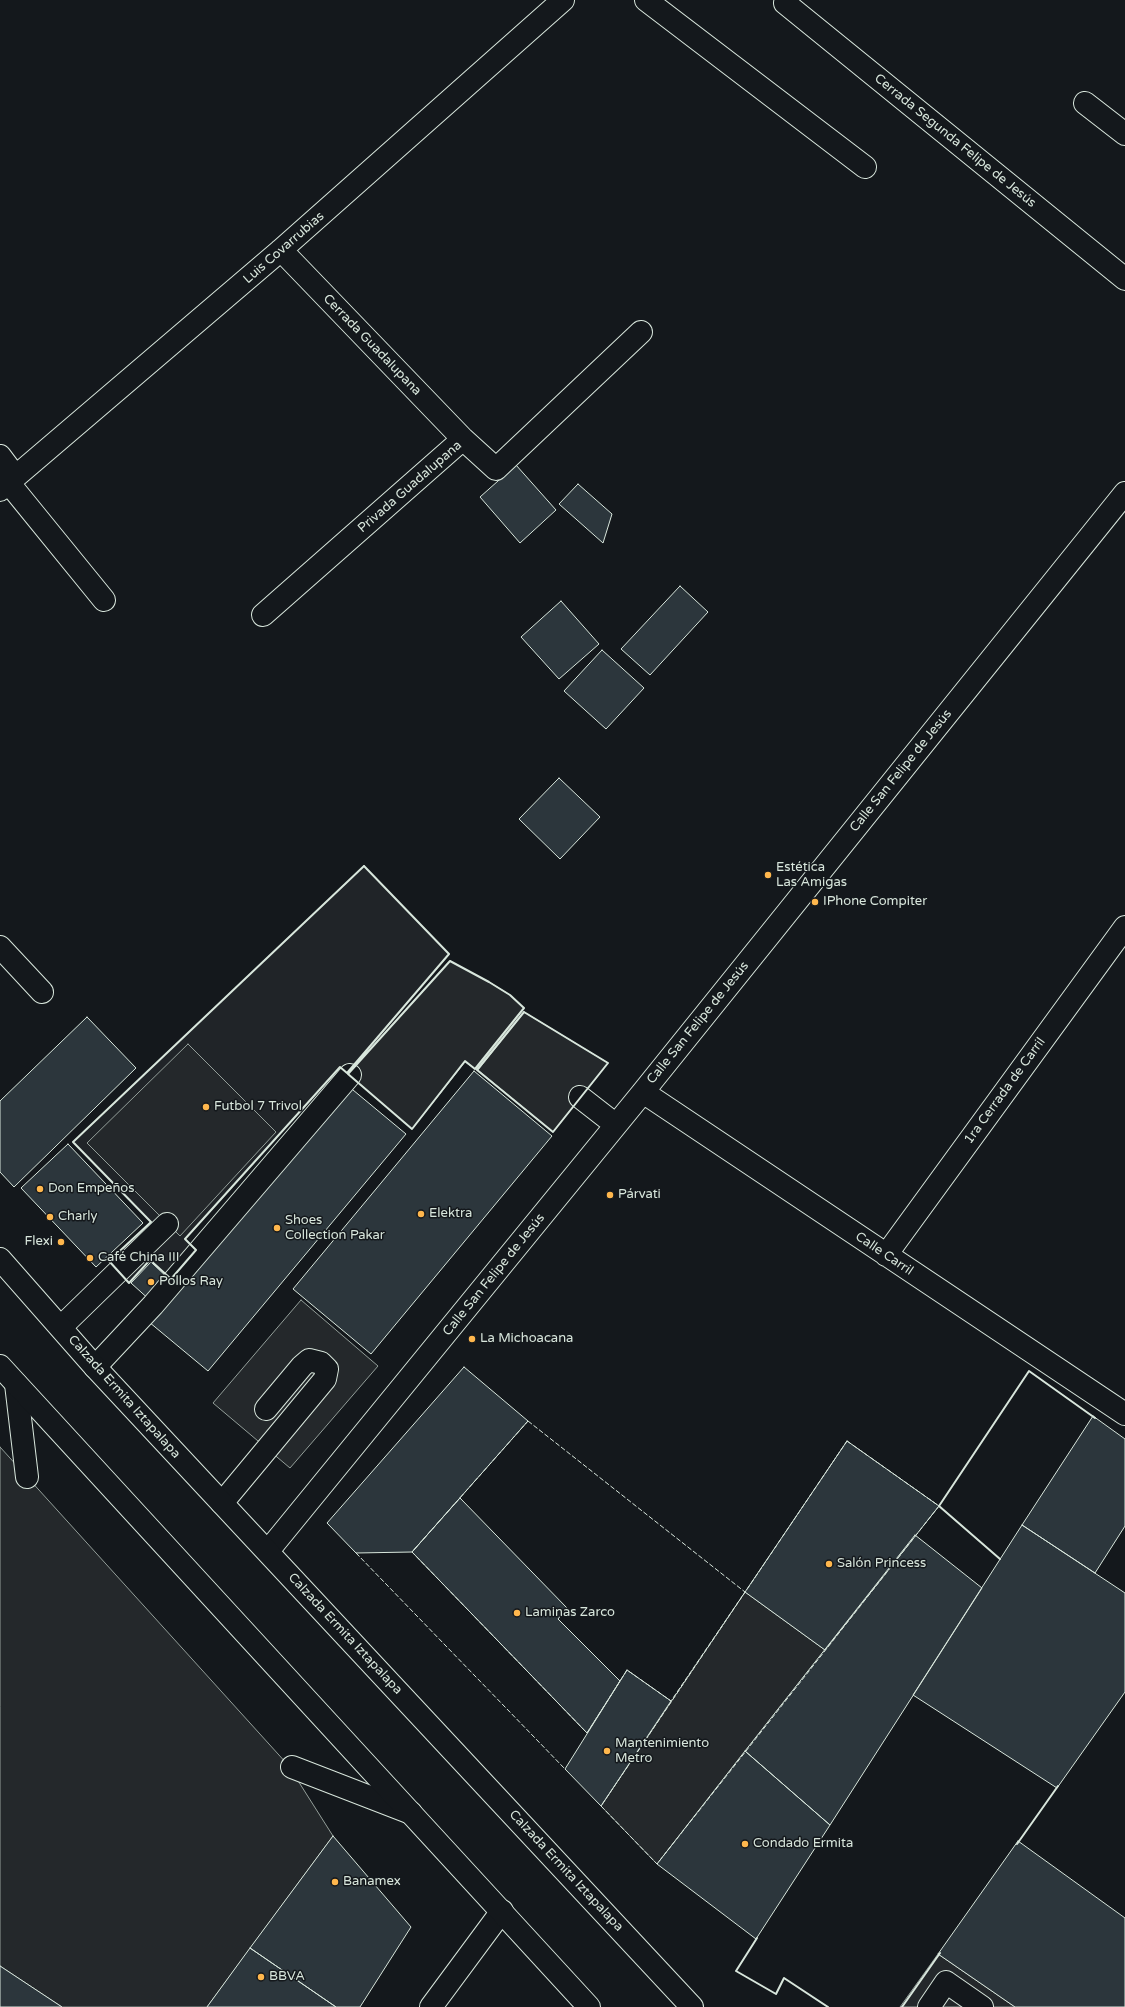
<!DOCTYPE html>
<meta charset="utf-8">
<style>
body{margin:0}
canvas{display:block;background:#14181c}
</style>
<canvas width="1125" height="2007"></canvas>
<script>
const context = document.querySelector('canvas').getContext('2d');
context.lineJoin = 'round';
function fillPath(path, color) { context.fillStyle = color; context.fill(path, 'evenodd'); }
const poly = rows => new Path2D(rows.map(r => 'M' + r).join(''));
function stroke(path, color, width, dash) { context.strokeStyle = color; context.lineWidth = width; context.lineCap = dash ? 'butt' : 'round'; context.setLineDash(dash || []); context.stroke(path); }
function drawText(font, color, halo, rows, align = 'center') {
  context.font = font + ' "Varela Round",sans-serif'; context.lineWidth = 3; context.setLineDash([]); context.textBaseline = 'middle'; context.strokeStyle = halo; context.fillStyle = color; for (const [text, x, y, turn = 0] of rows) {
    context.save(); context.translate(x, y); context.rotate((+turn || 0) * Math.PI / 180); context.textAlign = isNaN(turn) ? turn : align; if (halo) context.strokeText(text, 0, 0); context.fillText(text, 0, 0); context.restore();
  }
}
const green = poly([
 [364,866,449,954,347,1073,340,1067,185,1239,196,1250,171,1279,150,1260,129,1283,109,1261,151,1222,73,1142,364,866]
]);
fillPath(green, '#202428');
stroke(green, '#939e99', 1);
const parking = poly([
 [450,961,489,982,510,995,524,1008,475,1069,465,1062,412,1129,348,1074,450,961],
 [524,1012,608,1063,553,1132,478,1070,524,1012],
 [188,1044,276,1132,180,1236,87,1143,188,1044],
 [301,1300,378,1366,290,1468,213,1403,301,1300],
 [0,1447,288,1765,333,1836,207,2007,62,2007,0,1966,0,1447],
 [745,1592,825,1650,657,1864,601,1806,745,1592],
 [938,1954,1015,2007,900,2007,938,1954]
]);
fillPath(parking, '#24282b');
stroke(parking, '#939e99', 1);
const building = poly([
 [516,465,556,510,520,543,480,497,516,465],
 [578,484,612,514,603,543,559,504,578,484],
 [680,586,708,612,650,675,621,649,680,586],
 [561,601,599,644,559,679,521,637,561,601],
 [602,650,644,688,606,729,564,691,602,650],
 [559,778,600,817,560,859,519,819,559,778],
 [87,1017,136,1068,14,1187,0,1172,0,1101,87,1017],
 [474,1071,552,1136,371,1354,293,1289,474,1071],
 [347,1085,406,1134,208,1371,149,1322,347,1085],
 [68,1144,143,1223,96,1267,21,1188,68,1144],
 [151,1262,171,1281,152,1302,131,1283,151,1262],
 [464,1367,528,1421,412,1552,356,1553,327,1523,464,1367],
 [1093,1416,1125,1439,1125,1526,1095,1573,1022,1525,1093,1416],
 [847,1441,939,1506,825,1650,745,1592,847,1441],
 [460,1498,567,1608,558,1619,620,1681,587,1733,412,1552,460,1498],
 [1022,1525,1125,1593,1125,1692,1057,1788,913,1695,1022,1525],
 [915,1535,982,1588,830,1825,745,1751,915,1535],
 [627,1670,671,1701,601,1806,565,1769,627,1670],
 [745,1751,830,1825,756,1939,657,1864,745,1751],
 [333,1836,411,1927,360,2007,336,2007,250,1948,333,1836],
 [1018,1841,1125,1918,1125,2007,1015,2007,938,1954,1018,1841],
 [250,1948,336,2007,207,2007,250,1948],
 [0,1966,62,2007,0,2007,0,1966]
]);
fillPath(building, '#2c363c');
stroke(building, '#d8e6dc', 1);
const minor = poly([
 [646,0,865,167],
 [785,3,1125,279],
 [1085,103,1125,134],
 [281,250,463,439,496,469,641,332],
 [0,456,15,476],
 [8,482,104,600],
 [0,490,281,250,563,0],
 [263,615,463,439],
 [0,947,42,992],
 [643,1092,1125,1414],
 [580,1097,616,1125],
 [886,1255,1125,927],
 [61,1327,167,1224],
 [95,1367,153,1305,350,1075],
 [16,1384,27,1477],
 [222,1503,325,1379,327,1369,321,1363,309,1360,302,1366,266,1409],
 [268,1551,643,1092,1125,493],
 [292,1767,411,1813],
 [431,2007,502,1911],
 [929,2007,946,1982,982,2007]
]);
const major = poly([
 [0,1259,95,1367,692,2007],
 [0,1366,589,2007]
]);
stroke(minor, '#d8e6dc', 24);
stroke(major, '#d8e6dc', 24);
stroke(minor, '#14181c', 22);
stroke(major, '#14181c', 22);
stroke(poly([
 [528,1421,745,1592,671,1701,627,1670,587,1733,412,1552,528,1421],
 [847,1441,939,1506,657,1864,601,1806,847,1441],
 [356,1553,565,1769]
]), '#d8e6dc', 1, [5, 2]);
stroke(poly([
 [364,866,449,954,347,1073,340,1067,185,1239,196,1250,171,1279,150,1260,129,1283,109,1261,151,1222,73,1142,364,866],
 [450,961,489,982,510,995,524,1008,475,1069,465,1061,412,1129,348,1074,450,961],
 [524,1012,608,1063,553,1132,477,1070,524,1012],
 [1000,1559,939,1506,1029,1371,1095,1418],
 [1017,1844,1058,1786],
 [757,1938,736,1971,776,1994,784,1978,828,2007],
 [902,2007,940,1953]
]), '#d8e6dc', 2);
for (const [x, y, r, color] of [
 [768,875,4,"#ffb74d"],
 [815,902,4,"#ffb74d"],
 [206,1107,4,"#ffb74d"],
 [40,1189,4,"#ffb74d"],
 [610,1195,4,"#ffb74d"],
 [421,1214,4,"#ffb74d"],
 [50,1217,4,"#ffb74d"],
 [277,1228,4,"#ffb74d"],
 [61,1242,4,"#ffb74d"],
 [90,1258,4,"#ffb74d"],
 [151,1282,4,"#ffb74d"],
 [472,1339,4,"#ffb74d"],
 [829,1564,4,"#ffb74d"],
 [517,1613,4,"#ffb74d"],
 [607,1751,4,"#ffb74d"],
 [745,1844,4,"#ffb74d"],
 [335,1882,4,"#ffb74d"],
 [261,1977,4,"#ffb74d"]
]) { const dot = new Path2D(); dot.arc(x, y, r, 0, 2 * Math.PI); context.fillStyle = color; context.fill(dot); stroke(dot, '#14181c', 1.5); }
drawText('13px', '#d8e6dc', '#14181c', [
 ["Cerrada Segunda Felipe de Jesús",955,141,39],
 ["Luis Covarrubias",284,248,-41],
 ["Cerrada Guadalupana",372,345,46],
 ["Privada Guadalupana",410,487,-41],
 ["Calle San Felipe de Jesús",901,771,-51],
 ["Calle San Felipe de Jesús",698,1023,-51],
 ["1ra Cerrada de Carril",1005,1091,-54],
 ["Calle Carril",884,1254,34],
 ["Calle San Felipe de Jesús",494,1275,-51],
 ["Calzada Ermita Iztapalapa",124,1397,48],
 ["Calzada Ermita Iztapalapa",345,1634,47],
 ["Calzada Ermita Iztapalapa",566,1871,47]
]);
drawText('13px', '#d8e6dc', '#14181c', [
 ["Estética",776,868],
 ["Las Amigas",776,883],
 ["IPhone Compiter",823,902],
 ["Futbol 7 Trivol",214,1107],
 ["Don Empeños",48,1189],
 ["Párvati",618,1195],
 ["Elektra",429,1214],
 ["Charly",58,1217],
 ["Shoes",285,1221],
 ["Collection Pakar",285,1236],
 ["Flexi",53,1242,"right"],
 ["Café China III",98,1258],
 ["Pollos Ray",159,1282],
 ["La Michoacana",480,1339],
 ["Salón Princess",837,1564],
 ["Laminas Zarco",525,1613],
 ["Mantenimiento",615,1744],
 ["Metro",615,1759],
 ["Condado Ermita",753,1844],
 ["Banamex",343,1882],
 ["BBVA",269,1977]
], 'left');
</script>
